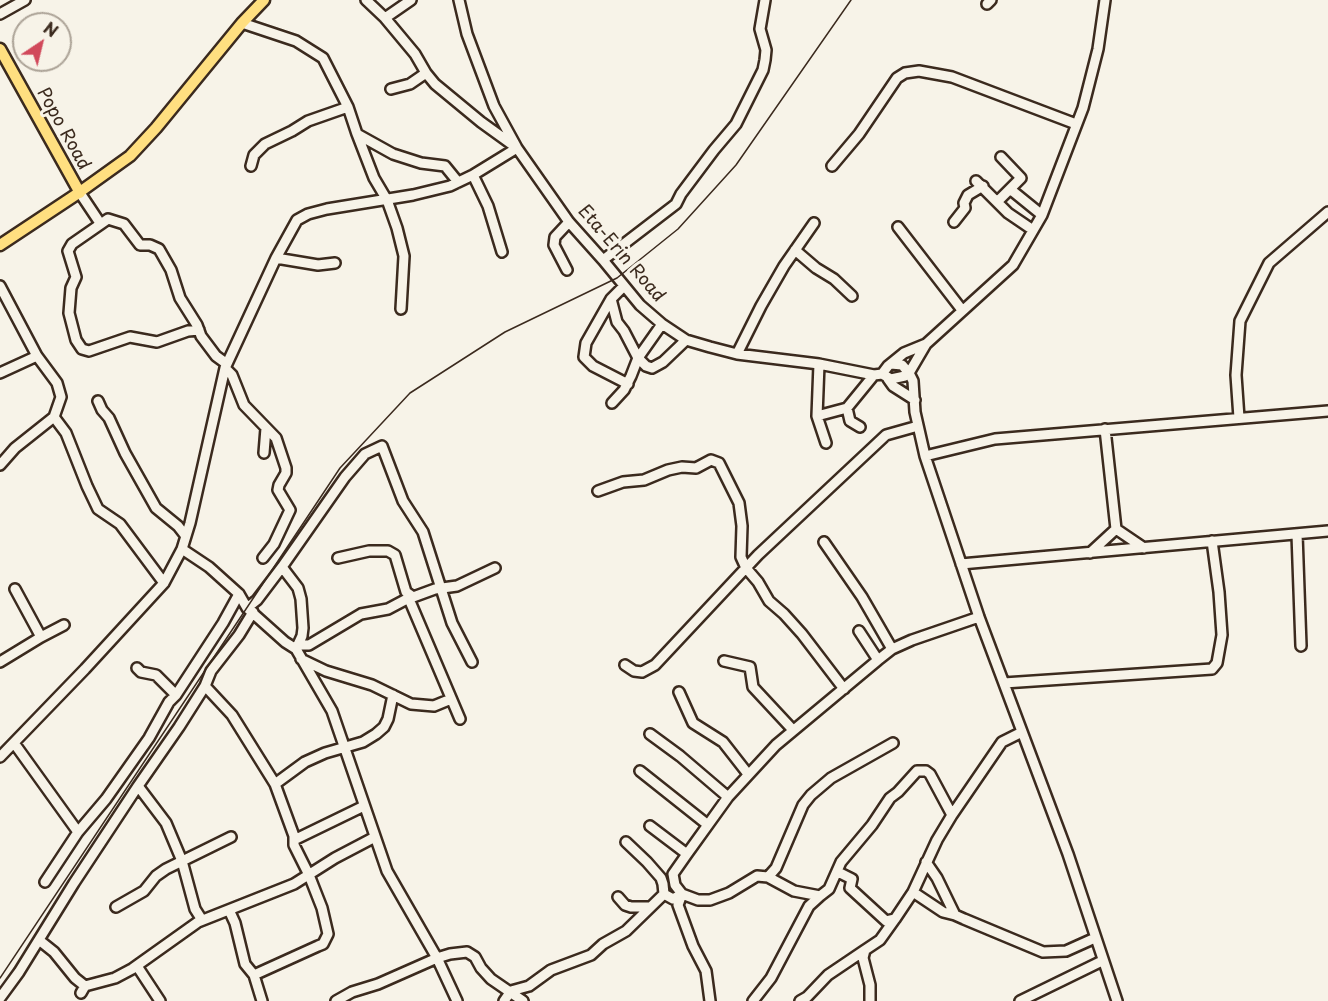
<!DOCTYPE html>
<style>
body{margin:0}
#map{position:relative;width:1328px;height:1001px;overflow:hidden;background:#f7f3e8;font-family:"Playpen Sans",sans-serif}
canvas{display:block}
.north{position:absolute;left:12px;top:12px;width:60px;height:60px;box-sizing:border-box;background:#f7f3e8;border:2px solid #aca397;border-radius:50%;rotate:35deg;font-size:16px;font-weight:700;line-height:24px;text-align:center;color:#3b2a1e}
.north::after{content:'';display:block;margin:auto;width:21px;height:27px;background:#d1495b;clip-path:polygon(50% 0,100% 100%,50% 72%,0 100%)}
</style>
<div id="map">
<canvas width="1328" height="1001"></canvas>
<div class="north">N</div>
</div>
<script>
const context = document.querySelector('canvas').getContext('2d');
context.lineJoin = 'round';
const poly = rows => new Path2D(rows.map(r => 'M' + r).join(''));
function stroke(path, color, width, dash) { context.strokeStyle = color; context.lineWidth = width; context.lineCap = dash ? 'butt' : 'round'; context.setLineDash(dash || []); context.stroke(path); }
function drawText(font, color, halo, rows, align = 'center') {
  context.font = font + ' "Playpen Sans",sans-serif'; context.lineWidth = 6; context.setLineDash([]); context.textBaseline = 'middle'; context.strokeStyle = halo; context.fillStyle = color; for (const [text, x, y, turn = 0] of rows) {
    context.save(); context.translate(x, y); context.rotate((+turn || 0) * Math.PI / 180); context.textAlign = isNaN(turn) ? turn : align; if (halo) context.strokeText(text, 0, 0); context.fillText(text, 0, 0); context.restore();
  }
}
const minor = poly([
 [366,0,385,18,415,54,426,73],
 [459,0,467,34,494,106,517,148,569,222,603,260,640,305,662,324,686,340,710,347,737,354,819,364,874,375,882,374],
 [1105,0,1098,49,1083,108,1042,215,1013,265,926,344,909,373,913,381,915,412,925,456,979,617,1068,854,1117,1001],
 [987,4,991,0],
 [0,14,25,0],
 [385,18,411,0],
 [242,23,296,41,323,58,348,107,357,134,374,178,387,200,397,228,404,256,401,309],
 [357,134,393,154,421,163,445,166,458,182],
 [251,166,254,155,265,144,292,131,308,121,348,107],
 [832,166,859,134,897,78,905,73,919,71,952,77,1076,124],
 [473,175,488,206,502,252],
 [976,181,1008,213,1033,230],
 [1010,189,1042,215],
 [80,193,100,223],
 [998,201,1021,178,1001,157],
 [954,222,965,208,964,203,968,195,983,186],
 [898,227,962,310],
 [795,250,816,268,834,279,852,296],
 [276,258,318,265,335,263],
 [603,260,676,204,681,194,714,150,736,124,763,70,765,60,766,50,760,29,765,0],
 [567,270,554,245,555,237,569,222],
 [0,286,37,356,57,383,61,397,54,417,15,448,0,465],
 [624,286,611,299,586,343,584,357,593,366,628,384],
 [611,299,617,322,624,331,638,358,646,366,652,368,663,362,686,340],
 [199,330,188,331,157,342,130,337,89,351,82,349,76,340,69,313,71,288,76,277,68,251,72,244,108,219,124,224,140,245,150,245,159,249,171,270,180,298,197,325,201,336,216,356,227,364],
 [737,354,761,306,784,266,814,223],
 [819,364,817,416,826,443],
 [225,368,232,375,244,405,276,438,286,468,286,473,279,485,278,490,290,510,274,544,263,558],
 [0,373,37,356],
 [882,374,888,366,904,353,926,344],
 [882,374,891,379,905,376,909,373,902,365,891,364],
 [888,379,893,386,915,400],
 [98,401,102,410,109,418,125,453,156,508,178,526,185,535],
 [612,403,624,390,631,376,638,358,662,324],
 [847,408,850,421,860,427],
 [817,416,847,408,874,375],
 [54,417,66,433,87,486,98,509,120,524,164,583],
 [1239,418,1236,375,1240,321,1269,263,1328,212],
 [1105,429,1116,529,1144,548],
 [264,453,266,428],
 [925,456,995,439,1328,411],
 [598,491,623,482,644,480,668,470,682,467,696,468,711,460,719,463,739,503,742,526,741,557,746,568,758,582,769,601,784,614,802,634,844,689],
 [1297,534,1301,646],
 [824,542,862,597,892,649],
 [182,549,209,567,239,594,247,608,285,642,296,649,332,711,387,871,437,958,457,1001],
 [1090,553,1116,529],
 [338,558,369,551,388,551,395,555,406,592,413,597],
 [961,564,1328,531],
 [282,567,298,588,301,599,303,628,302,636,296,649],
 [15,589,41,637],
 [409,599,460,719],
 [247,608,257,600,282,567,345,477,365,454,382,446,403,501,423,532,452,623,472,662],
 [859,631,878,660],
 [298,645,309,645,361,614,388,609,405,600,435,589,457,586,495,568],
 [301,659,326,671,372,685,411,704,434,706,451,699],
 [724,661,750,667,753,687,793,730],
 [0,662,41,637,64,625],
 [625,665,634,671,642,672,655,665,758,555,886,435,918,426],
 [137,668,141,672,156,675,176,695],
 [1004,683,1212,669,1217,663,1222,635,1219,592,1212,541],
 [205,686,232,715,275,784,294,836,294,845,309,875,322,908,328,934,323,944,318,946,254,975],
 [679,692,693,723,723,742,748,774],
 [650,734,680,756,728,797],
 [14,743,78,832],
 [0,757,85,669,164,583,182,549,190,523,225,368,276,258,297,220,308,214,327,209,413,195,450,186,473,175,517,148,481,122,435,84,426,73,410,84,391,89],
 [640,771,708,825],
 [275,784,305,762,325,753,363,742,376,734,384,727,388,719,393,695],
 [138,786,166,823,182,861,195,909,202,920],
 [650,826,687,854],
 [294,840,364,806],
 [626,842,647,862,661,878,663,884,664,894,673,899,682,894,698,900,710,900,729,893,757,876,768,877,794,891,820,896,829,889,841,862,872,825,890,798,898,792,917,771,926,771,930,774,952,815],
 [926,862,937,878,955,915,964,919,1043,952,1066,951,1095,938],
 [838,872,852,879,850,888,886,921,895,919],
 [768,877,776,868,803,805,811,795,831,778,893,743],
 [45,882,78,832,106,799,149,738,169,702,176,695,223,623,239,594],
 [913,892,943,912,955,915],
 [618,897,625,905,631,907,649,907],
 [116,907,144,891,156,876,166,869,231,837],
 [229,910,235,923,245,964,254,975,262,1001],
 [39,940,54,952,75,978,85,986],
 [137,966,160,1001],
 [81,993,85,986,115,978,132,969,198,922,294,884,335,858,375,837],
 [0,998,19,972,74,883,138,786,179,727,205,686,211,671,239,635,253,612],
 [336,1001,352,992,378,984,437,958,450,954,467,952,475,957,481,968,491,979,523,1001],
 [504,1001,511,991,529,986,551,970,591,955,603,944,626,931,664,894],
 [710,1001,706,971,693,946,678,905,682,894,675,885,673,874,687,854,728,797,776,745,878,660,892,649,912,640,979,617],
 [753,1001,771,978,809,906,820,896],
 [800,1001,807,997,828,975,865,950],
 [870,1001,870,985,863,958,865,950,880,940,895,919,913,892,937,840,952,815,1002,742,1022,732],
 [1020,1001,1102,961]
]);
const major = poly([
 [0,49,80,193],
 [0,245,77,194,130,156,156,128,242,23,264,0]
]);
stroke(minor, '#3b2a1e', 14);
stroke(major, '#3b2a1e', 15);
stroke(minor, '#f7f3e8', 9);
stroke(major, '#ffdf80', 10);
stroke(poly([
 [0,978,340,468,410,393,505,332,617,278,678,229,736,165,851,0]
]), '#3b2a1e', 1.5);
drawText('18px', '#3b2a1e', '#f7f3e8', [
 ["Popo Road",63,129,61],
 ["Eta-Erin Road",621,254,49]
]);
</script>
